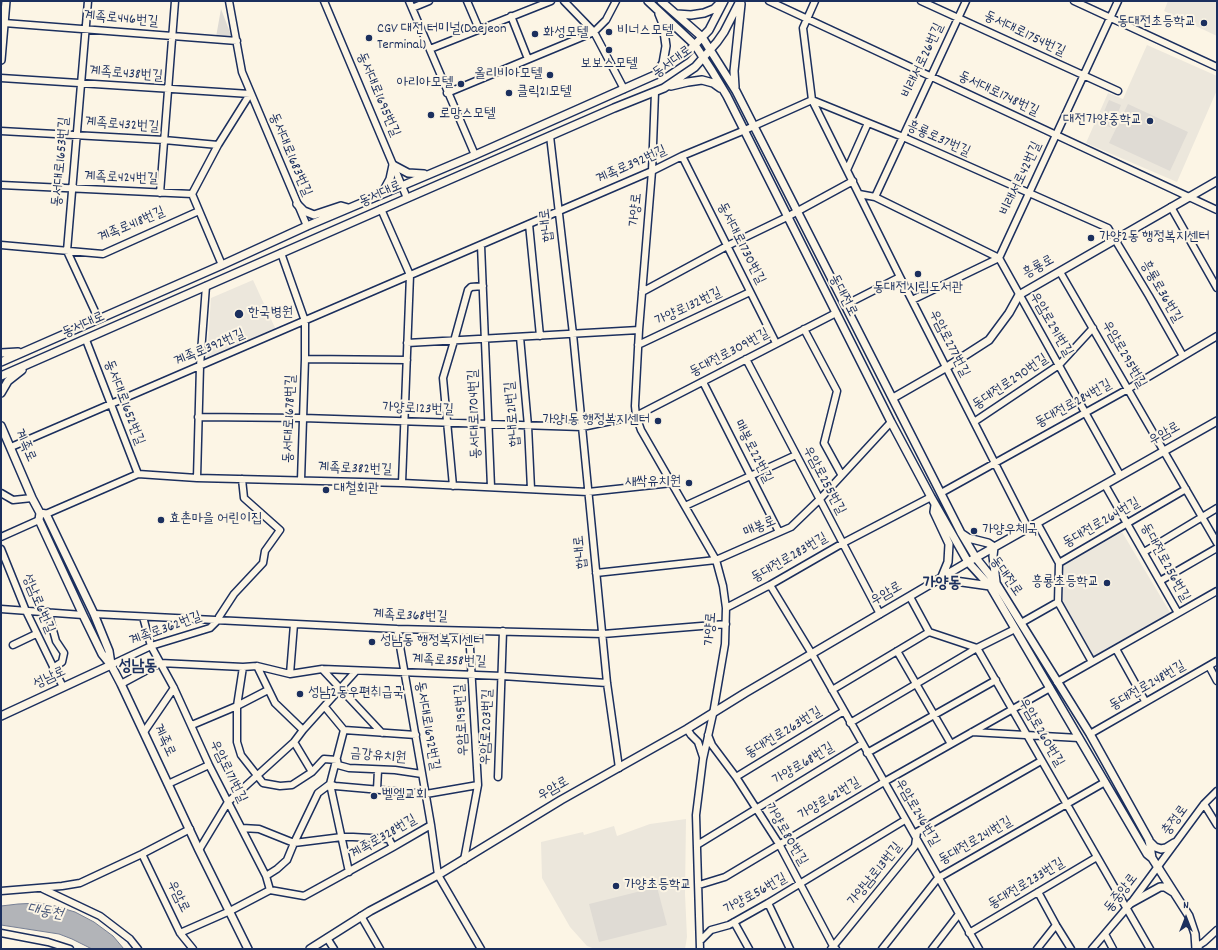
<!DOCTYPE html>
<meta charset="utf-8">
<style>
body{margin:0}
#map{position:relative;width:1218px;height:950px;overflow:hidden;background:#fcf5e5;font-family:Dekko,sans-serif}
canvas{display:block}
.frame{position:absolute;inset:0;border:2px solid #1b2f5e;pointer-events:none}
.north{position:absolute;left:1166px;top:898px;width:40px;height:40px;-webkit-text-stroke:3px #fcf5e5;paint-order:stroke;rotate:0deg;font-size:11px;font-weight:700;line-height:16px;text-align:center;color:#1b2f5e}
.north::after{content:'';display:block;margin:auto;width:14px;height:18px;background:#1b2f5e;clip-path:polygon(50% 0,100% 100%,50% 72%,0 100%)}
</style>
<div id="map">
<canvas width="1218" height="950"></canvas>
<div class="frame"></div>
<div class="north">N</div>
</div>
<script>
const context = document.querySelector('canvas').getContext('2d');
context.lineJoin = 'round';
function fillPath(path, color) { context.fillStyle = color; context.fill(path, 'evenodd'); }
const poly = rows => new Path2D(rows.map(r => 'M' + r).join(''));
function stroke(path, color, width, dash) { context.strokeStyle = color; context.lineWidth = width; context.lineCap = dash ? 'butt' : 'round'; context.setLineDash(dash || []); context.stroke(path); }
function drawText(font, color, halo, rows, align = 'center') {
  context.font = font + ' Dekko,"Poor Story",sans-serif'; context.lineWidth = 4; context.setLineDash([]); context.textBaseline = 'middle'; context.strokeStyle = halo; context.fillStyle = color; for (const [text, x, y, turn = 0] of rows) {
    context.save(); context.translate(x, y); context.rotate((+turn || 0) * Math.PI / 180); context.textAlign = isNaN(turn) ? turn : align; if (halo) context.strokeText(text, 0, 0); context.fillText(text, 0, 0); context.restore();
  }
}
fillPath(poly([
 [1168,1,1217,1,1217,36,1164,11],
 [1147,45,1217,76,1217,90,1177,182,1086,143,1108,93,1123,99],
 [253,280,276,330,207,357,211,298],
 [1122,532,1171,614,1094,658,1061,600,1062,566],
 [686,819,685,894,687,937,685,949,595,949,587,946,570,927,542,878,541,842,583,832,584,835,614,826,617,836,650,824]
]), '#ece7dc');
fillPath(poly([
 [221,9,231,35,228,39,216,37],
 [1109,100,1121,105,1112,128,1099,123],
 [1128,104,1188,132,1170,171,1109,143],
 [657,887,667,925,599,942,589,904]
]), '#dfdbd4');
const water = poly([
 [39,903,55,906,75,912,94,922,113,936,124,949,92,949,72,939,59,934,1,925,1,906,18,904,39,903]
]);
fillPath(water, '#b2b4b8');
stroke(water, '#767f94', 1);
const minor = poly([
 [88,1,67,251,98,318],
 [229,1,242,72,307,226],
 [324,1,407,198],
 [409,1,475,155],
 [467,1,479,29],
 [564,1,594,32,624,89],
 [769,1,1217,210],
 [815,1,803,28,812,100,900,277,1028,528],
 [921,1,1118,91],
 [1074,1,1217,67],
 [412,8,429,1],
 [511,16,528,59],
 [4,23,237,41],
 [430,49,551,1],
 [1,78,250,94,218,145,192,194],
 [655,92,652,171,639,330,635,406,636,416,641,430,716,560,723,586,726,608,725,644,713,714,703,759,696,815,700,949],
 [447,93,594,32,606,20,616,1],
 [1,131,164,140,218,145],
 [550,136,573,334,607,683,619,768],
 [682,156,776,343],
 [847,170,868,123],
 [1,185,192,194],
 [160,193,175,1],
 [192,194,222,265],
 [859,194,875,197,999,258,1120,475],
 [875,197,966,1],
 [1171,207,1217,288],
 [381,209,410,275,402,483],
 [529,224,540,336],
 [1,245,103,254,199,211],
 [481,245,491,487],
 [281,253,305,321,305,359,301,480],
 [1060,272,1217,543],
 [642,292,727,246,787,217,853,181],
 [912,300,999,258,1118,1],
 [845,305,900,277],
 [804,329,837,391,824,443,841,474],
 [520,337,528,426,531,489],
 [86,340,138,474],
 [407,343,639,330],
 [638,345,750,292],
 [305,359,407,360],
 [746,359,880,614],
 [703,382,779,532],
 [198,417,303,418,582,427,636,416,836,313],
 [974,422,1059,365,1093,328],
 [11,447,652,171,682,156,745,130,812,100,903,137,1108,228,1149,296,1183,356],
 [197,478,200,366,206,286],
 [1105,485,1178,613],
 [453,486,443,378,454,341,468,290,471,287,483,286],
 [1,493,13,500,32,498],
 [941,493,1128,389,1217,336],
 [685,506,796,455],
 [46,514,138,474,197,478,402,483,588,492,672,483],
 [1037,523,1059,563],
 [1,537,39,520],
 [1,549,26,611,63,687],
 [1144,552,1217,508],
 [596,573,716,560,791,527,820,499,891,422],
 [1160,581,1217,548],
 [770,585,812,654,979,949],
 [910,597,929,632,977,648,1150,949],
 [1058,602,1092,662],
 [726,608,770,585,843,543,931,497],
 [1,609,83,615],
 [48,612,56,641,64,653,62,662,53,668],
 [94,614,397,629,603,634,726,624],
 [143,617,151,646,174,688,209,765,266,876,270,890],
 [1021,623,1058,602,1059,563,1186,489],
 [397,629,431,825,438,875,481,949],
 [13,645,36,634],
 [1116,649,1145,701],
 [897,651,951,744],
 [111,665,151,646,210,628,218,620,219,617,234,594,263,563,265,551,280,530,244,498,242,479],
 [257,666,275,703,303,730],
 [1209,666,1217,681],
 [243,667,237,706,237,742,241,755,263,783,280,786,292,785,312,772,324,759,337,760,338,765,349,768,395,770,422,774],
 [322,669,382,733],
 [290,674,294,624],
 [1057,682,1217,591],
 [121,684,160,663,243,667,257,666,290,674,322,669,502,676,607,683],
 [832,690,929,632],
 [325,707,344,730,416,735],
 [850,723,977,648,1015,629],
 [192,725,237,706,268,690],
 [687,729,691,735,698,742,703,757],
 [144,732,174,688],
 [972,732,1079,738],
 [1090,734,1217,661],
 [708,735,712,745,736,777,779,844,833,946,836,949],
 [294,742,312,772],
 [867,753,996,680],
 [498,777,503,631],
 [736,777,844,711],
 [168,784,209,765],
 [330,784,335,786,426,794,478,785],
 [330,784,349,872],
 [377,790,378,770],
 [1204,804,1217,825],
 [242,828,259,829,294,843,342,837,353,837,389,839,393,847],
 [697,845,862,744],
 [199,850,228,802,294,742,303,730,356,671],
 [142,854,180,933,193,949],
 [464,860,478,785,469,631],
 [266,876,277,869,287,860,294,843,318,793,330,784,344,730],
 [699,885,725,877,884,782,1050,688],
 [43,889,100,916,130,939,138,949],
 [1,891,62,886,80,883,142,854,190,829],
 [1038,892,1056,925,1071,949],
 [768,903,790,949],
 [361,916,380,949],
 [734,922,749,949],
 [1,933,48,942,70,949],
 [180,933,230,911,270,890,304,896,393,847,431,825],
 [969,933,1097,857],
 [1105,934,1113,949],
 [327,938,334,949],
 [700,941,711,930,729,925,768,903,905,820],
 [831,949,915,846,917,832,1041,761],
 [882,949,938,878,1105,782],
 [932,949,959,914],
 [1037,949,1056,925],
 [1092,949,1131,903,1204,804,1217,791],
 [1199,949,1196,947,1204,942,1217,930]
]);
const major = poly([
 [648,1,695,45,712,71,727,96,891,422,931,497,968,562,990,586,1147,854,1152,858,1189,916,1195,934,1196,949],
 [661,1,702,37,736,91,961,533,976,558,996,583,1090,734,1149,840,1152,858],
 [677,14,691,15,704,13,714,9,722,1],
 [1,60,6,1],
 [658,71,663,63,666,46,663,24,659,14],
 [671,86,688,82,702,80,713,83,720,88],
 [735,87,734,71,741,4],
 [381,194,383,192,390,179,393,165,408,173,424,174],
 [297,204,304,211,314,215,341,206,348,208],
 [1,353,18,352],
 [1,362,222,265,307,226,475,155,655,75,685,55,709,30,724,1],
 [1,376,380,210,614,108,664,88,695,67,717,42,724,32,740,1],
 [1,393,8,381,22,370],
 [893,398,947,367,989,340,1009,313,1019,295,1217,181],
 [1,426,32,498,40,513,39,520,83,615,102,654,111,665,121,684,199,850,248,949],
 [935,505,934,512,949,544,948,562,941,579],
 [40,513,46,514,94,614,109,651,111,664],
 [962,534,968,538,988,543,994,547],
 [994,547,993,556,996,582],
 [941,579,990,586],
 [1,716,111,665],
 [1149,841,1155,847,1161,849,1166,848,1174,843],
 [1131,903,1160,887,1165,887,1173,892],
 [310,949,370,911,438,875,561,800,687,729,745,693,968,562,1217,421]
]);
stroke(minor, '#1b2f5e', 9);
stroke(major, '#1b2f5e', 10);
stroke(minor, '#fcf5e5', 6);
stroke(major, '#fcf5e5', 7);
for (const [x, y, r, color] of [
 [1204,23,4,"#1b2f5e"],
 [609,32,4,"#1b2f5e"],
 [535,34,4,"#1b2f5e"],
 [369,38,4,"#1b2f5e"],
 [609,50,4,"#1b2f5e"],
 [550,75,4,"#1b2f5e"],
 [461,84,4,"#1b2f5e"],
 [509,93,4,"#1b2f5e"],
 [431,115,4,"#1b2f5e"],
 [1150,121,4,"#1b2f5e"],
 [1091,238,4,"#1b2f5e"],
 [918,274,4,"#1b2f5e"],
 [239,314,5,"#1b2f5e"],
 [658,421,4,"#1b2f5e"],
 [689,483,4,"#1b2f5e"],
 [326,490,4,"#1b2f5e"],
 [161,520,4,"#1b2f5e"],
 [974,531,4,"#1b2f5e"],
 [1107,583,4,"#1b2f5e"],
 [372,642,4,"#1b2f5e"],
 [300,694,4,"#1b2f5e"],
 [374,796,4,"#1b2f5e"],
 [616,886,4,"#1b2f5e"]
]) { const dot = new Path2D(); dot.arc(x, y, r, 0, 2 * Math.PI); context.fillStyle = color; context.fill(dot); stroke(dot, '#fcf5e5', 1.5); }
drawText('14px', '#1b2f5e', '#fcf5e5', [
 ["계족로446번길",121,20,5],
 ["동서대로1754번길",1024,35,25],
 ["비래서로26번길",924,61,-65],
 ["동서대로",673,63,-36],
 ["계족로438번길",126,75,4],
 ["동서대로1695번길",377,95,67],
 ["동서대로1748번길",998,95,25],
 ["계족로432번길",122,126,4],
 ["흥룡로37번길",938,140,24],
 ["동서대로1683번길",289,155,67],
 ["동서대로1653번길",62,162,-85],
 ["계족로392번길",632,166,-24],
 ["계족로424번길",121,179,2],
 ["비래서로42번길",1022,179,-65],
 ["동서대로",381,195,-24],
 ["가양로",637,210,-85],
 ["합내로",548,225,-97],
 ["계족로418번길",132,226,-23],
 ["동서대로1730번길",740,244,63],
 ["흥룡로",1039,268,-29],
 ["흥룡로36번길",1160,292,60],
 ["동대전로",842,296,63],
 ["가양로132번길",689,308,-25],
 ["우암로291번길",1050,325,60],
 ["동서대로",84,326,-24],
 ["우암로277번길",948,344,63],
 ["계족로392번길",210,349,-23],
 ["동대전로309번길",730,354,-28],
 ["우암로295번길",1123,355,60],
 ["동대전로290번길",1011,383,-34],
 ["동서대로1652번길",123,403,69],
 ["동대전로284번길",1074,405,-29],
 ["가양로123번길",418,410,2],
 ["동서대로1704번길",476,414,-92],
 ["합내로21번길",514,414,-95],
 ["동서대로1678번길",291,419,-88],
 ["우암로",1165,435,-29],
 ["계족로",24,446,66],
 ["매봉로22번길",752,452,63],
 ["계족로382번길",355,470,2],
 ["우암로255번길",823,481,62],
 ["동대전로264번길",1102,524,-30],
 ["매봉로",760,528,-23],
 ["합내로",582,552,-96],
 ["동대전로283번길",790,559,-30],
 ["동대전로256번길",1164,563,61],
 ["동대전로",1005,577,55],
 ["우암로",887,595,-30],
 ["성남로6번길",37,604,67],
 ["계족로368번길",410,617,2],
 ["가양로",712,629,-87],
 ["계족로362번길",166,630,-20],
 ["계족로358번길",449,662,2],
 ["성남로",50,679,-25],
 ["동대전로248번길",1148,687,-30],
 ["우암로195번길",463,720,-93],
 ["동서대로1692번길",426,726,80],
 ["우암로203번길",488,727,-88],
 ["우암로260번길",1040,733,60],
 ["동대전로263번길",784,734,-31],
 ["계족로",163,741,65],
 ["금강유치원",378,757,5],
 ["가양로68번길",804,765,-31],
 ["우암로171번길",227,772,64],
 ["우암로",554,790,-30],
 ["가양로62번길",830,800,-31],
 ["우암로246번길",916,813,60],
 ["충정로",1176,821,-53],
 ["가양로80번길",785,835,59],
 ["계족로328번길",384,838,-30],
 ["동대전로241번길",976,842,-30],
 ["가양남로13번길",876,875,-51],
 ["동대전로233번길",1027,885,-31],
 ["동중앙로",1122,894,-52],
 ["가양로56번길",756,895,-29],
 ["우암로",177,897,64]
]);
drawText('14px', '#1b2f5e', '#fcf5e5', [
 ["동대전초등학교",1196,23,"right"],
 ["CGV 대전 터미널(Daejeon",377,30],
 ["Terminal)",377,46],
 ["비너스모텔",617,32],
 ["화성모텔",543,34],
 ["보보스모텔",609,65,"center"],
 ["올리비아모텔",542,75,"right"],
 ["아리아모텔",453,84,"right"],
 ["클릭21모텔",517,93],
 ["로망스모텔",439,115],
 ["대전가양중학교",1142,121,"right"],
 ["가양2동 행정복지센터",1099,238],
 ["동대전시립도서관",918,289,"center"],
 ["한국병원",248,314],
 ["가양1동 행정복지센터",650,421,"right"],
 ["새싹유치원",681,483,"right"],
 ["대철회관",334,490],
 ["효촌마을 어린이집",169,520],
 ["가양우체국",982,531],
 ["흥룡초등학교",1099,583,"right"],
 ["성남동 행정복지센터",380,642],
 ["성남2동우편취급국",308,694],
 ["벨엘교회",382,796],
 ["가양초등학교",624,886]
], 'left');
drawText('italic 15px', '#485779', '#fcf5e5', [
 ["대동천",45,913,10]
]);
drawText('bold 16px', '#1b2f5e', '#fcf5e5', [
 ["가양동",942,585],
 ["성남동",138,668]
]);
</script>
